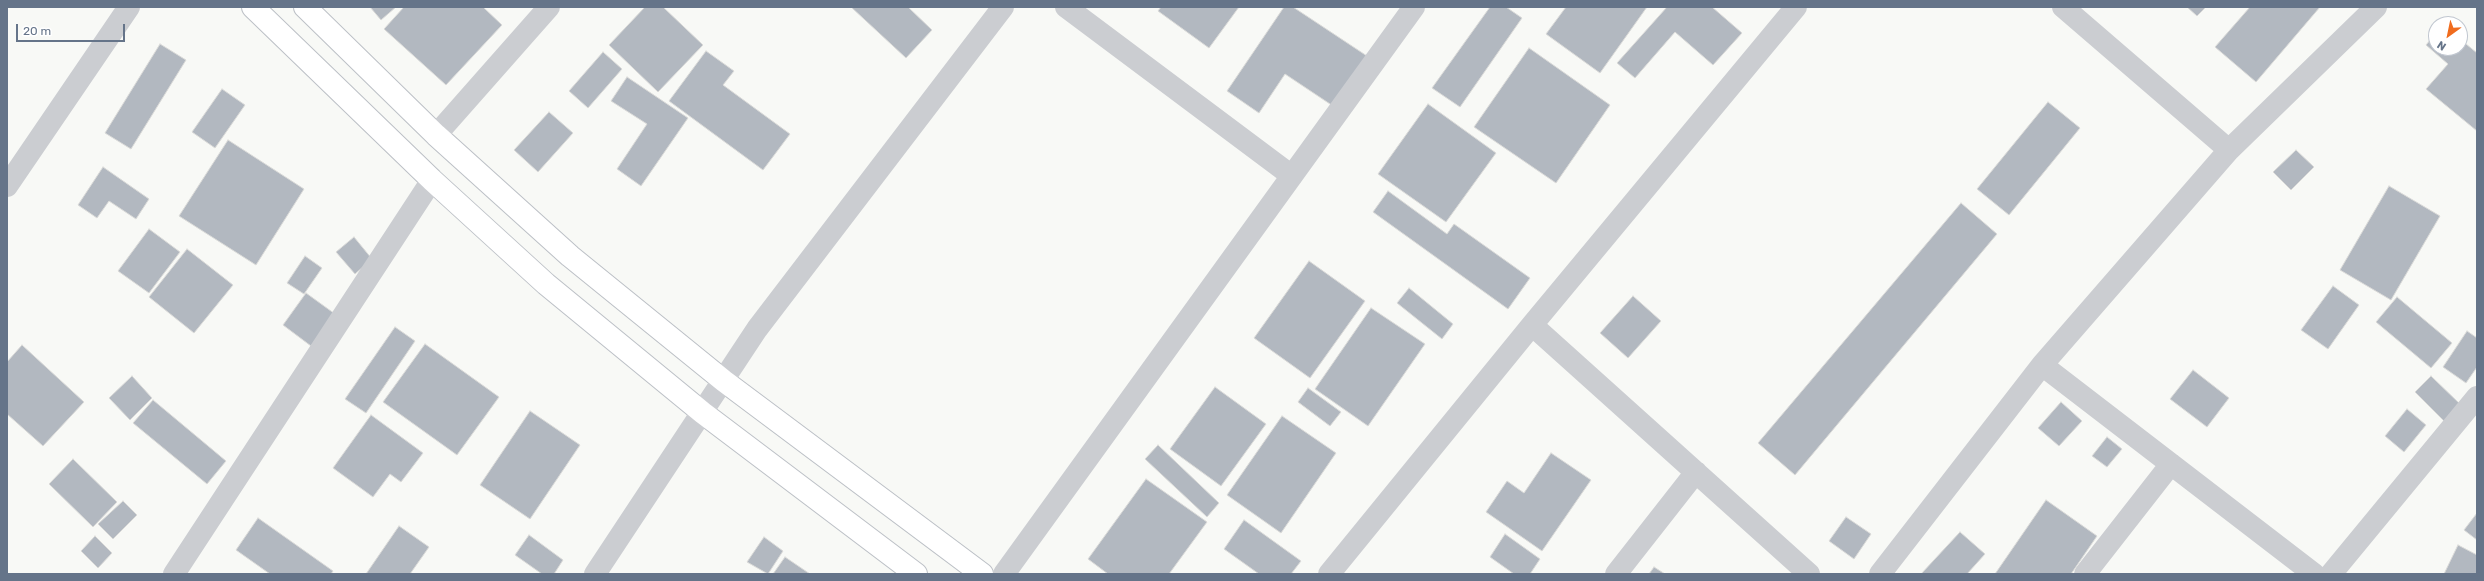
<!DOCTYPE html>
<style>
body{margin:0}
#map{position:relative;width:2484px;height:581px;overflow:hidden;background:#f8f9f6;font-family:Rubik,sans-serif}
canvas{display:block}
.frame{position:absolute;inset:0;border:8px solid #657489;pointer-events:none}
.north{position:absolute;left:2428px;top:16px;width:40px;height:40px;box-sizing:border-box;background:#fff;border:1px solid #c1c7d0;border-radius:50%;rotate:213deg;font-size:11px;font-weight:700;line-height:16px;text-align:center;color:#657489}
.north::after{content:'';display:block;margin:auto;width:14px;height:18px;background:#f06c1e;clip-path:polygon(50% 0,100% 100%,50% 72%,0 100%)}
.scale{position:absolute;left:16px;top:24px;width:109px;height:18px;box-sizing:border-box;border:2px solid #657489;border-top:0;padding-left:5px;font-size:12px;line-height:14px;white-space:nowrap;color:#657489;-webkit-text-stroke:3px #fff;paint-order:stroke}
</style>
<div id="map">
<canvas width="2484" height="581"></canvas>
<div class="frame"></div>
<div class="north">N</div>
<div class="scale">20 m</div>
</div>
<script>
const context = document.querySelector('canvas').getContext('2d');
context.lineJoin = 'round';
function fillPath(path, color) { context.fillStyle = color; context.fill(path, 'evenodd'); }
const poly = rows => new Path2D(rows.map(r => 'M' + r).join(''));
function stroke(path, color, width, dash) { context.strokeStyle = color; context.lineWidth = width; context.lineCap = dash ? 'butt' : 'round'; context.setLineDash(dash || []); context.stroke(path); }
const building = poly([
 [370,7,396,7,381,20,370,7],
 [404,7,483,7,502,25,446,85,384,29,404,7],
 [645,7,663,7,703,45,658,92,609,45,645,7],
 [851,7,908,7,932,30,906,58,851,7],
 [1161,7,1239,7,1209,48,1158,11,1161,7],
 [1284,7,1293,7,1367,56,1333,106,1285,74,1259,113,1227,91,1284,7],
 [1490,7,1506,7,1522,18,1460,107,1432,88,1490,7],
 [1566,7,1647,7,1600,73,1546,34,1566,7],
 [1667,7,1712,7,1742,33,1713,65,1675,32,1635,78,1617,63,1667,7],
 [2187,7,2206,7,2197,16,2187,7],
 [2250,7,2320,7,2256,82,2215,47,2250,7],
 [2436,33,2436,48,2460,48,2460,39,2477,53,2477,131,2426,89,2448,64,2426,45,2436,33],
 [160,44,186,60,131,149,105,133,160,44],
 [1529,48,1610,105,1556,183,1474,127,1529,48],
 [706,51,734,71,723,85,790,134,763,170,669,101,706,51],
 [603,52,622,69,588,108,569,91,603,52],
 [627,77,688,118,641,186,617,169,647,124,611,101,627,77],
 [222,89,245,105,215,148,192,132,222,89],
 [2048,102,2080,128,2009,215,1977,189,2048,102],
 [1428,104,1496,153,1446,222,1378,174,1428,104],
 [549,112,573,133,538,172,514,150,549,112],
 [228,140,304,189,256,265,179,216,228,140],
 [2296,150,2314,167,2291,190,2273,172,2296,150],
 [103,167,149,199,136,219,109,201,97,218,78,205,103,167],
 [2389,186,2440,216,2391,300,2340,270,2389,186],
 [1388,191,1447,234,1454,224,1530,278,1508,309,1373,212,1388,191],
 [1961,203,1997,234,1795,475,1758,443,1961,203],
 [149,229,180,252,149,293,118,271,149,229],
 [354,237,372,259,355,274,336,252,354,237],
 [187,249,233,285,194,333,149,297,187,249],
 [305,256,322,268,304,294,287,283,305,256],
 [1309,261,1365,301,1310,378,1254,338,1309,261],
 [2333,286,2359,305,2328,349,2301,330,2333,286],
 [1409,288,1453,324,1442,339,1397,303,1409,288],
 [306,293,335,314,311,346,283,325,306,293],
 [1633,296,1661,321,1628,358,1600,333,1633,296],
 [2397,297,2452,343,2431,368,2376,322,2397,297],
 [1371,308,1425,344,1368,426,1315,389,1371,308],
 [395,327,415,341,366,413,345,399,395,327],
 [2467,331,2477,338,2477,367,2466,383,2443,367,2467,331],
 [425,344,499,397,457,455,383,402,425,344],
 [22,345,84,402,43,446,7,414,7,362,22,345],
 [2193,370,2229,398,2207,427,2170,399,2193,370],
 [132,376,152,398,130,420,109,398,132,376],
 [2431,376,2461,405,2445,422,2415,392,2431,376],
 [1215,387,1266,424,1221,486,1170,449,1215,387],
 [1308,388,1341,412,1330,426,1298,402,1308,388],
 [153,400,226,461,207,484,133,423,153,400],
 [2061,402,2082,421,2059,446,2038,428,2061,402],
 [2407,409,2426,425,2404,452,2385,436,2407,409],
 [530,411,580,445,530,519,480,485,530,411],
 [371,415,423,453,401,482,390,474,373,497,333,468,371,415],
 [1282,416,1336,453,1281,533,1227,495,1282,416],
 [2107,437,2122,449,2107,467,2092,456,2107,437],
 [1158,445,1219,503,1207,517,1145,459,1158,445],
 [1551,453,1591,480,1542,551,1486,512,1507,481,1524,493,1551,453],
 [73,459,117,502,93,527,49,484,73,459],
 [1146,479,1207,522,1169,574,1108,574,1088,559,1146,479],
 [2046,500,2097,536,2071,574,1995,574,2046,500],
 [123,501,137,515,113,539,98,524,123,501],
 [2477,513,2477,540,2464,530,2477,513],
 [1846,517,1871,534,1854,559,1829,541,1846,517],
 [258,518,333,571,331,574,270,574,236,550,258,518],
 [1244,520,1301,561,1291,574,1259,574,1224,549,1244,520],
 [399,526,429,547,410,574,366,574,399,526],
 [1960,532,1985,554,1967,574,1921,574,1960,532],
 [1505,534,1540,559,1530,574,1514,574,1490,557,1505,534],
 [529,535,563,560,554,574,542,574,515,555,529,535],
 [95,536,112,553,98,568,81,551,95,536],
 [764,537,783,551,768,574,747,562,764,537],
 [2458,545,2477,555,2477,574,2444,574,2458,545],
 [785,557,810,574,773,574,785,557],
 [1654,567,1665,574,1649,574,1654,567]
]);
fillPath(building, '#b2b8c0');
stroke(building, '#dadad8', 1);
const secondary = poly([
 [253,7,432,180,546,284,703,413,916,574],
 [305,7,436,135,570,256,724,381,982,574]
]);
stroke(secondary, '#bcc0c6', 24);
stroke(poly([
 [1066,7,1292,176],
 [2063,7,2229,150],
 [436,135,549,7],
 [7,186,129,7],
 [1532,325,1809,574],
 [2042,365,2314,574],
 [174,574,432,180],
 [595,574,757,329,1003,7],
 [1004,574,1414,7],
 [1329,574,1532,325,1796,7],
 [1616,574,1696,472],
 [1880,574,2042,365,2229,150,2376,7],
 [2085,574,2171,464],
 [2331,574,2477,397]
]), '#cbcdd1', 22);
stroke(secondary, '#fff', 22);
</script>
